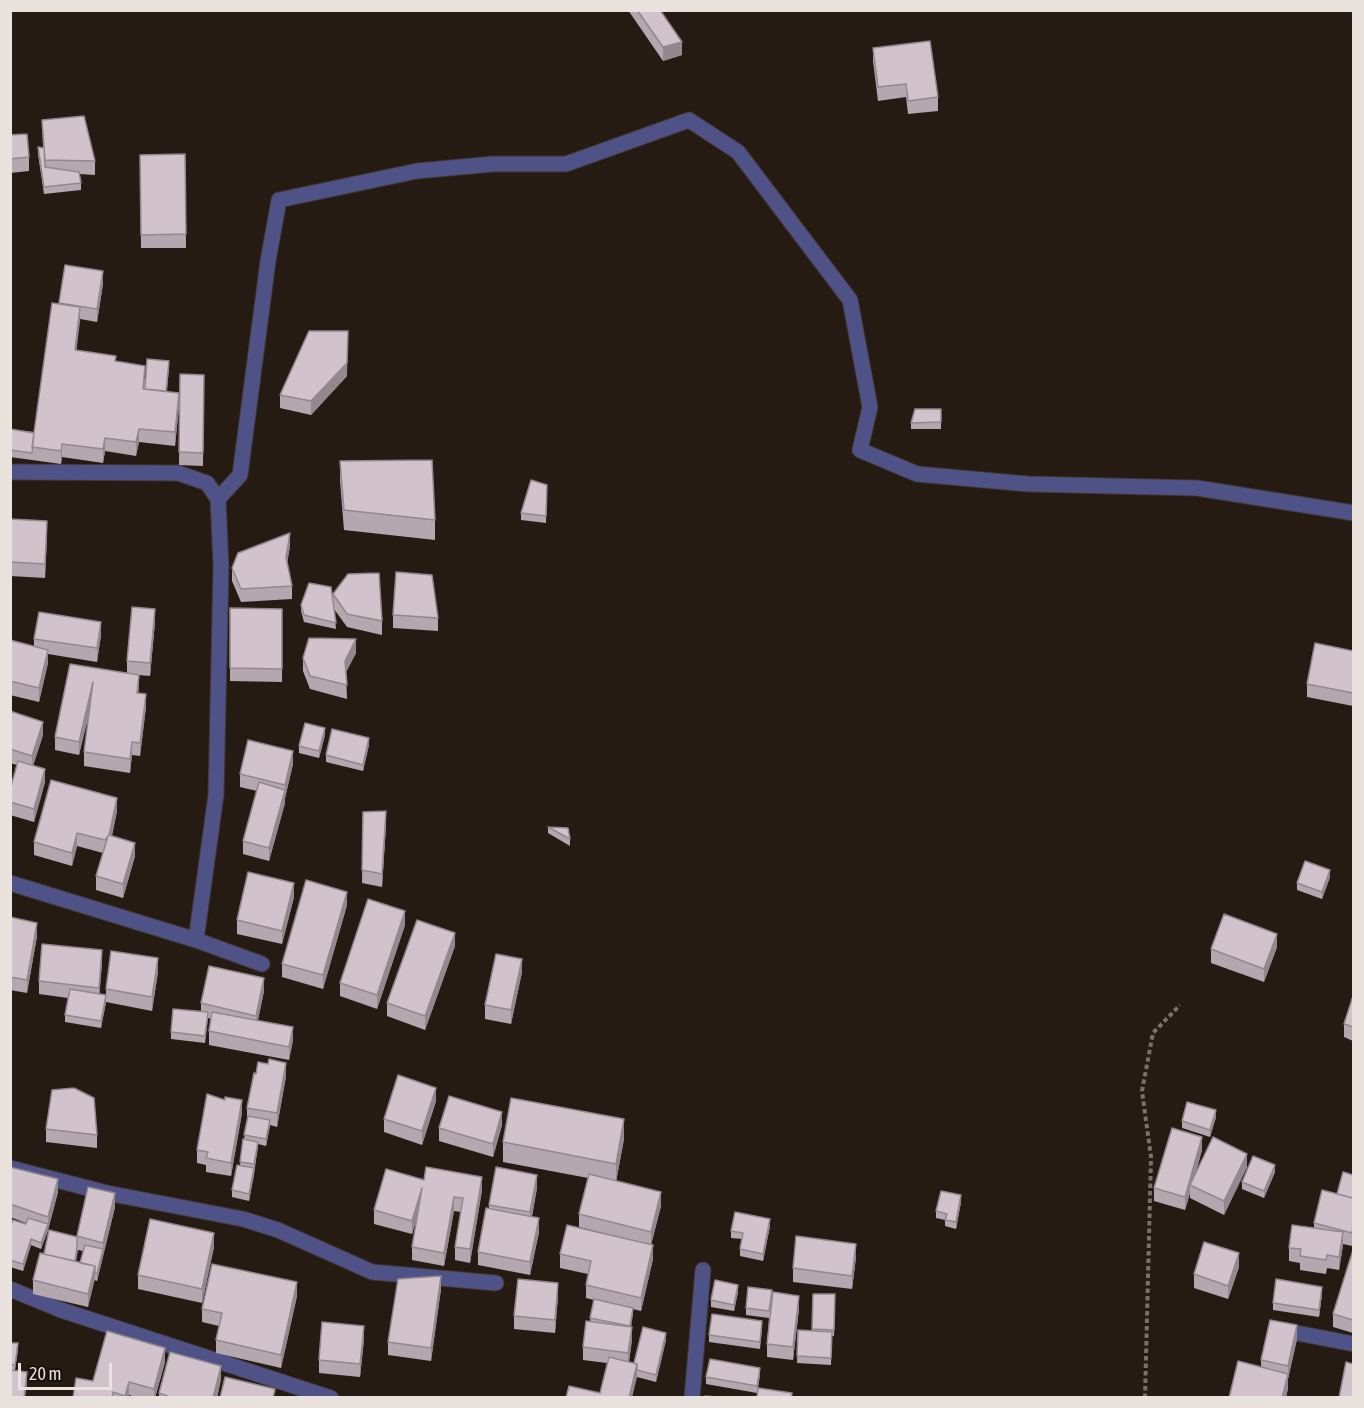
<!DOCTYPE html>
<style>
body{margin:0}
#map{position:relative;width:1364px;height:1408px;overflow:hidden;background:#251b13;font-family:"Asap Condensed",sans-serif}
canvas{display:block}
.frame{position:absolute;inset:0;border:12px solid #eae2dd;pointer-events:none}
.scale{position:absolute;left:18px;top:1363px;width:94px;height:27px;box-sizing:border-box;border:3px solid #eae2dd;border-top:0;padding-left:8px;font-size:18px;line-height:21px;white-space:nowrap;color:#eae2dd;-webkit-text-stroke:4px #1b110a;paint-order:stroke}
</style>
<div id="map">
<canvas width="1364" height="1408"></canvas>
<div class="frame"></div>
<div class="scale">20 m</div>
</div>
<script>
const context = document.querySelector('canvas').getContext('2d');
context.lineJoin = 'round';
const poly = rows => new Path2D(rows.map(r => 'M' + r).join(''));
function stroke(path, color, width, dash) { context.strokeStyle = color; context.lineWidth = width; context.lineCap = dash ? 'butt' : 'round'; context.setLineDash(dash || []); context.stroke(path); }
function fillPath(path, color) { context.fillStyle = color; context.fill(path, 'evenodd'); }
const minor = poly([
 [10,472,178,473,207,483,218,499,221,566,216,795,196,940],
 [218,499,240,475,268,261,279,200,417,171,493,164,566,164,689,120,738,152,850,300,870,407,860,450,917,474,1028,484,1197,488,1354,513],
 [10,883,196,940,262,964],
 [10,1168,107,1193,243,1219,278,1230,372,1272,496,1283],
 [10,1289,61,1310,331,1398],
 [1276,1329,1354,1344],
 [692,1398,703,1270]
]);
stroke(minor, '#41372f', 17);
stroke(poly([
 [1145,1398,1151,1157,1142,1091,1153,1033,1180,1005]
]), '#7a716a', 4, [4.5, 3]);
stroke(minor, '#4f5286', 15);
fillPath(poly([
 [628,10,660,10,682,55,663,61],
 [873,48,938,97,938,111,908,114,906,97,878,101,873,61],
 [42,120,95,161,95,175,79,174,81,183,81,190,44,194,38,154,38,147,43,148],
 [10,135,29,157,29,171,10,173],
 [185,154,186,248,141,248,140,155],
 [65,265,103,284,97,322,80,319,76,350,116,362,145,379,169,368,167,391,179,406,175,446,139,442,136,456,105,451,103,463,62,457,61,464,10,457,10,429,34,432,59,304],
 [180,374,204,375,203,466,179,465],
 [347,376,311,415,280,408,280,395],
 [941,409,941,429,911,429,911,423],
 [340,461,435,520,435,540,344,530,340,481],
 [547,485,546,523,521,520,521,513],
 [10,519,47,535,45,578,10,576],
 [290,546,287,563,292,586,292,599,241,602,232,581,232,568],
 [333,594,382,621,382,635,347,627,334,609,336,629,304,622,301,611,301,605,333,600],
 [230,608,282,609,282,682,230,681],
 [393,615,438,618,438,631,393,628],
 [155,622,150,676,139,675,138,693,146,707,140,756,132,755,130,773,84,766,84,752,89,714,79,755,55,750,55,737,127,673,127,661],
 [101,635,97,662,48,654,48,663,39,702,10,695,10,640,34,646,34,639],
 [1353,651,1353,706,1307,697,1307,684],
 [356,653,346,672,347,699,310,689,303,671,303,658],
 [10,711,43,735,33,766,45,782,34,822,10,815,10,790,17,765,10,763],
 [325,735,319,758,299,753,299,746],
 [369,745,363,771,326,762,326,755],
 [293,764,285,798,285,803,269,861,243,854,243,841,257,791,240,787,240,774],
 [117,811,112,836,135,856,123,898,96,890,96,876,103,853,77,846,72,866,34,855,34,842],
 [363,812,386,825,382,887,362,883],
 [548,827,570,839,570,846,548,833],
 [1330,877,1322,899,1297,890,1297,883],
 [294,897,282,944,237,934,237,920],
 [347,905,323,989,282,977,282,964],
 [10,917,37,936,27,993,10,990],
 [405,925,377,1009,340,996,340,983],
 [455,946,425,1030,387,1016,387,1003],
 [1277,947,1264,982,1211,963,1211,949],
 [102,963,99,994,106,995,106,989,158,972,152,1011,106,1002,101,1028,65,1022,65,1015,68,998,39,994,39,981],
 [522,972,511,1024,485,1019,485,1005],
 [264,991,258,1020,293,1040,289,1060,209,1045,209,1031,211,1019,208,1018,205,1043,171,1039,171,1032,201,1012,201,1003],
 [1353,996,1353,1041,1344,1037,1344,1024],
 [286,1076,277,1127,270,1125,266,1146,258,1144,254,1175,249,1201,232,1197,232,1190,240,1165,244,1139,247,1119,247,1108],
 [225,1100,242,1113,231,1176,206,1172,206,1165,197,1163,197,1150],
 [436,1101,422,1145,384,1132,384,1119],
 [1216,1117,1210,1137,1182,1128,1182,1121],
 [502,1125,493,1157,439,1141,439,1128],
 [46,1129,97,1135,97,1148,46,1142],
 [624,1139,616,1181,661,1206,651,1245,653,1259,641,1311,633,1309,631,1327,632,1340,629,1362,634,1363,666,1340,656,1382,637,1377,600,1393,607,1363,583,1360,583,1347,590,1321,594,1300,586,1298,586,1285,588,1274,560,1268,560,1254,622,1238,579,1227,579,1214,588,1178,503,1162,503,1142],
 [1202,1150,1196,1172,1247,1167,1224,1215,1190,1198,1190,1193,1185,1210,1154,1201,1154,1188],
 [10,1167,58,1192,48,1230,41,1249,31,1245,23,1271,10,1267,10,1227,26,1224,26,1223,10,1217],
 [1275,1172,1264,1198,1242,1189,1242,1182],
 [1353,1175,1352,1246,1343,1244,1339,1270,1327,1268,1326,1274,1300,1270,1300,1263,1289,1261,1289,1248,1314,1228,1314,1223,1337,1194],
 [537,1188,532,1217,539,1232,530,1275,478,1265,478,1252,489,1209,489,1205],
 [482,1190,470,1263,455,1260,455,1247,461,1212,454,1211,444,1266,412,1260,412,1247,417,1217,412,1234,374,1224,374,1210],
 [961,1202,956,1229,945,1226,945,1220,936,1218,936,1211],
 [115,1207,97,1281,94,1280,88,1307,33,1294,33,1280,44,1254,77,1237],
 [78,1250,83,1251,80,1263,76,1261],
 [770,1226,763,1261,740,1256,740,1249,742,1239,731,1238,731,1231],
 [214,1247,202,1303,138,1289,138,1275],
 [1353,1250,1353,1333,1333,1327,1333,1314],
 [856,1257,852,1289,793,1282,793,1268],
 [1239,1267,1228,1299,1194,1288,1194,1274],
 [441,1289,431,1361,388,1355,388,1342],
 [738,1292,734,1311,711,1307,711,1300],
 [813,1294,835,1294,834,1336,832,1336,831,1365,797,1363,798,1330,812,1331],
 [1322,1294,1319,1317,1273,1310,1273,1303],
 [297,1296,281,1368,216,1353,216,1340,219,1326,202,1322,202,1309],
 [558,1296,555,1333,514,1329,514,1316],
 [772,1297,799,1309,793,1360,767,1357,767,1344,769,1318,746,1315,746,1308],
 [762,1328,760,1349,709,1342,709,1335],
 [364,1339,360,1377,319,1373,319,1360],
 [1297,1339,1288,1379,1288,1388,1286,1398,1229,1398,1261,1367,1261,1360],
 [10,1343,18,1350,15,1370,27,1385,10,1398],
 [165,1362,155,1398,138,1398,129,1395,128,1398,73,1398,93,1381],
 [760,1375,758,1388,792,1398,757,1393,706,1384,706,1377],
 [221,1379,217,1398,159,1398,159,1393]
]), '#b4a7af');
fillPath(poly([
 [682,42,682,55,663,61,663,47],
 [103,271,103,284,97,322,97,309],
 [12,288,12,307,10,318,10,298],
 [80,307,80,321,75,363,75,350],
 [348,331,347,376,311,415,311,401],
 [179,393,179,406,175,446,175,432],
 [139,429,139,442,136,456,136,442],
 [105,438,105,451,103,463,103,449],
 [62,444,62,457,61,464,61,451],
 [47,521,47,535,45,578,45,564],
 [290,533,290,546,286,570,286,557],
 [155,609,155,622,150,676,150,663],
 [101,622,101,635,97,662,97,648],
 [356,639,356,653,345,674,345,661],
 [48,650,48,663,39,702,39,688],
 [139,675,139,688,137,706,137,693],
 [93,682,93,695,79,755,79,742],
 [146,694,146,707,140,756,140,743],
 [43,722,43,735,32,769,32,756],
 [325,728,325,735,319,758,319,751],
 [369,738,369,745,363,771,363,765],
 [132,742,132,755,130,773,130,759],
 [293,751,293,764,285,798,285,803,269,861,269,848,285,790,285,785],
 [45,769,45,782,34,822,34,809],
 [117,798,117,811,109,848,109,835],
 [386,811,386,825,382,887,382,874],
 [77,833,77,846,72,866,72,853],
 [135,843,135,856,123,898,123,884],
 [1330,870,1330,877,1322,899,1322,892],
 [294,883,294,897,282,944,282,931],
 [347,892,347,905,323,989,323,975],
 [405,911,405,925,377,1009,377,995],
 [37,923,37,936,27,993,27,980],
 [455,933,455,946,425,1030,425,1016],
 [1277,934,1277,947,1264,982,1264,969],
 [102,950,102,963,99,1001,99,988],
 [158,958,158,972,152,1011,152,997],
 [522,959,522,972,511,1024,511,1010],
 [264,978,264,991,256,1029,256,1016],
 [106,995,106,1002,101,1028,101,1021],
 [293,1027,293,1040,289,1060,289,1047],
 [286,1063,286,1076,277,1127,277,1113],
 [436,1088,436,1101,422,1145,422,1131],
 [242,1100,242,1113,231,1176,231,1163],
 [1216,1110,1216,1117,1210,1137,1210,1130],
 [502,1112,502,1125,493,1157,493,1144],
 [624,1119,624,1139,616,1183,616,1164],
 [270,1120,270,1126,266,1146,266,1139],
 [1202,1137,1202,1150,1192,1186,1190,1185,1190,1193,1185,1210,1185,1197],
 [258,1142,258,1148,249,1201,249,1194],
 [1247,1154,1247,1167,1224,1215,1224,1201],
 [1275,1165,1275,1172,1264,1198,1264,1191],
 [537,1175,537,1188,530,1226,530,1212],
 [482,1177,482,1190,470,1263,470,1249],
 [58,1179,58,1192,48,1230,41,1249,41,1243,48,1224,48,1217],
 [422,1188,422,1201,412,1234,412,1221],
 [661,1192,661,1206,651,1245,651,1232],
 [115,1193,115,1207,97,1281,97,1274,103,1249,103,1243],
 [961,1195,961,1202,956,1229,956,1222],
 [454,1197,454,1211,444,1266,444,1253],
 [539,1218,539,1232,530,1275,530,1262],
 [770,1219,770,1226,763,1261,763,1254],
 [1353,1225,1353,1238,1352,1246,1352,1233],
 [1343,1232,1343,1246,1339,1270,1339,1257],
 [214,1233,214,1247,202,1303,202,1289],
 [31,1239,31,1245,23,1271,23,1264],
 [856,1244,856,1257,852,1289,852,1276],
 [653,1245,653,1259,641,1311,641,1298],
 [1239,1253,1239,1267,1228,1299,1228,1286],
 [95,1266,95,1279,88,1307,88,1294],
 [441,1276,441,1289,431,1361,431,1348],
 [297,1282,297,1296,281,1368,281,1355],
 [558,1283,558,1296,555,1333,555,1320],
 [738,1285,738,1292,734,1311,734,1305],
 [1322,1287,1322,1294,1319,1317,1319,1310],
 [799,1296,799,1309,793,1360,793,1347],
 [633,1308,633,1315,630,1333,630,1326],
 [1297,1325,1297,1339,1288,1379,1288,1366],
 [364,1326,364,1339,360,1377,360,1364],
 [632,1327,632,1340,628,1366,628,1353],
 [666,1333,666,1340,656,1382,656,1375],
 [165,1348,165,1362,155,1398,154,1398,154,1389],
 [637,1364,637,1377,632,1398,629,1398],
 [221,1366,221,1379,217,1398,213,1398],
 [760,1368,760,1375,757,1393,757,1386],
 [27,1372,27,1385,25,1398,24,1398],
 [1288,1374,1288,1388,1286,1398,1282,1398],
 [129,1382,129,1395,128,1398,125,1398]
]), '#92888e');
const building = poly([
 [637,10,660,10,682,42,663,47,637,10],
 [930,41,938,97,908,101,906,84,878,87,873,48,930,41],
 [84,116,95,161,45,160,42,120,84,116],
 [27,134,29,157,10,159,10,135,27,134],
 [38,147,44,148,45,167,79,172,81,183,44,187,38,147],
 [185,154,186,234,141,235,140,155,185,154],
 [65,265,103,271,97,309,59,303,65,265],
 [52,303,80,307,75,350,116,356,115,361,145,366,143,389,179,393,175,432,139,429,136,442,105,438,103,449,62,444,61,451,32,447,52,303],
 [309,331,348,331,347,363,311,401,280,395,309,331],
 [147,359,169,361,166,391,145,389,147,359],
 [180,374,204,375,203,453,179,452,180,374],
 [915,409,941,409,941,422,911,423,915,409],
 [10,429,34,433,32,453,10,450,10,429],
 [432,460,435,520,344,510,340,461,432,460],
 [531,480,547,485,546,516,521,513,531,480],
 [10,519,47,521,45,564,10,562,10,519],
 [290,533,286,557,292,586,241,589,232,568,238,553,290,533],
 [396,572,432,575,438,618,393,615,396,572],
 [379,573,382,621,347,614,333,594,348,574,379,573],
 [309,583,331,587,336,623,304,615,301,605,309,583],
 [132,607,155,609,150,663,127,661,132,607],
 [230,608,282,609,282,669,230,668,230,608],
 [39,612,101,622,97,648,34,639,39,612],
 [309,638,356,639,345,661,347,685,310,676,303,658,309,638],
 [10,640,48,650,39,688,10,681,10,640],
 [1315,643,1353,651,1353,693,1307,684,1315,643],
 [70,664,139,675,137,693,146,694,140,743,132,742,130,759,84,752,93,682,79,742,55,737,70,664],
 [10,711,43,722,32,756,10,749,10,711],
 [305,723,325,728,319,751,299,746,305,723],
 [332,729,369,738,363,765,326,755,332,729],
 [248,740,293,751,285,785,240,774,248,740],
 [18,761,45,769,34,809,10,802,10,790,18,761],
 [51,780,117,798,109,835,135,843,123,884,96,876,108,836,105,840,77,833,72,853,34,842,51,780],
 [259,782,285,790,269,848,243,841,259,782],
 [386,811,382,874,362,870,363,812,386,811],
 [548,827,568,828,570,839,548,827],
 [1305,861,1330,870,1322,892,1297,883,1305,861],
 [248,872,294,883,282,931,237,920,248,872],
 [306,880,347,892,323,975,282,964,306,880],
 [368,899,405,911,377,995,340,983,368,899],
 [1224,914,1277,934,1264,969,1211,949,1224,914],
 [10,917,37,923,27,980,10,977,10,917],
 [417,920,455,933,425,1016,387,1003,417,920],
 [42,944,102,950,99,988,39,981,42,944],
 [111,951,158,958,152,997,106,989,111,951],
 [496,954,522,959,511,1010,485,1005,496,954],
 [209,966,264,978,256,1016,201,1003,209,966],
 [70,989,106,995,101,1021,65,1015,70,989],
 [1353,996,1353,1027,1344,1024,1353,996],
 [173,1009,208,1012,205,1036,171,1032,173,1009],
 [212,1012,293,1027,289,1047,209,1031,212,1012],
 [269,1059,286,1063,277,1113,247,1108,254,1073,256,1074,258,1062,268,1064,269,1059],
 [398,1075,436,1088,422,1131,384,1119,398,1075],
 [74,1088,94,1098,97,1135,46,1129,52,1090,74,1088],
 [207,1094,225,1100,225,1097,242,1100,231,1163,206,1158,208,1152,197,1150,207,1094],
 [449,1096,502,1112,493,1144,439,1128,449,1096],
 [511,1098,624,1119,616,1164,503,1142,511,1098],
 [1187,1102,1216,1110,1210,1130,1182,1121,1187,1102],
 [248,1116,270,1120,266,1139,244,1135,248,1116],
 [1172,1128,1202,1137,1185,1197,1154,1188,1172,1128],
 [1213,1137,1247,1154,1224,1201,1190,1185,1213,1137],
 [243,1139,258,1142,254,1164,240,1162,243,1139],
 [1253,1156,1275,1165,1264,1191,1242,1182,1253,1156],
 [237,1165,254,1168,249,1194,232,1190,237,1165],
 [10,1167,58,1179,48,1217,10,1204,10,1167],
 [426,1167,482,1177,470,1249,455,1247,463,1198,454,1197,444,1253,412,1247,422,1188,412,1221,374,1210,386,1169,424,1180,426,1167],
 [496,1167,537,1175,530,1212,489,1205,496,1167],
 [1343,1172,1353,1175,1353,1198,1337,1194,1343,1172],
 [589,1174,661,1192,651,1232,579,1214,589,1174],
 [88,1187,115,1193,103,1243,77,1236,88,1187],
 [1322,1190,1353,1198,1353,1225,1352,1233,1314,1223,1322,1190],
 [941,1191,961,1195,956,1222,945,1220,947,1214,936,1211,941,1191],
 [486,1208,539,1218,530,1262,478,1252,486,1208],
 [735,1212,770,1219,763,1254,740,1249,743,1233,731,1231,735,1212],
 [28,1218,48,1224,41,1243,31,1239,23,1264,10,1260,10,1227,13,1220,26,1224,28,1218],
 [150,1219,214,1233,202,1289,138,1275,150,1219],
 [567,1225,653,1245,641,1298,586,1285,591,1261,560,1254,567,1225],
 [1292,1225,1343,1232,1339,1257,1327,1255,1326,1260,1300,1256,1301,1249,1289,1248,1292,1225],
 [49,1230,77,1237,77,1247,75,1261,44,1254,49,1230],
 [796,1236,856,1244,852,1276,793,1268,796,1236],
 [1204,1242,1239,1253,1228,1286,1194,1274,1204,1242],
 [85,1245,103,1249,97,1274,95,1273,95,1266,80,1263,85,1245],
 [1353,1250,1353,1320,1333,1314,1353,1250],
 [40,1253,95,1266,88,1294,33,1280,40,1253],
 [212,1264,297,1282,281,1355,216,1340,222,1313,202,1309,212,1264],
 [441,1276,431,1348,388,1342,398,1279,441,1276],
 [518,1279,558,1283,555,1320,514,1316,518,1279],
 [1276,1279,1322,1287,1319,1310,1273,1303,1276,1279],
 [715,1280,738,1285,734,1305,711,1300,715,1280],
 [748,1287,772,1290,769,1311,746,1308,748,1287],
 [773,1292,799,1296,793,1347,767,1344,773,1292],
 [813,1294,835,1294,834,1330,812,1329,813,1294],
 [594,1299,633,1308,630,1326,590,1318,594,1299],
 [712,1314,762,1321,760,1342,709,1335,712,1314],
 [1270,1320,1297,1325,1288,1366,1261,1360,1270,1320],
 [586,1321,632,1327,628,1353,583,1347,586,1321],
 [322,1322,364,1326,360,1364,319,1360,322,1322],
 [643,1327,666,1333,656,1375,637,1370,637,1364,634,1363,643,1327],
 [798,1330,832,1332,831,1358,797,1356,798,1330],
 [107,1331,165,1348,154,1389,129,1382,125,1396,113,1392,112,1398,73,1398,76,1378,93,1381,107,1331],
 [10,1343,18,1343,15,1365,10,1364,10,1343],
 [170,1352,221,1366,213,1398,173,1398,159,1393,170,1352],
 [609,1357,637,1364,629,1398,566,1398,569,1386,600,1393,609,1357],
 [710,1359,760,1368,757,1386,706,1377,710,1359],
 [1238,1361,1288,1374,1282,1398,1229,1398,1238,1361],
 [1346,1362,1353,1364,1353,1398,1339,1398,1346,1362],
 [10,1370,27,1372,24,1398,10,1398,10,1370],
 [225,1377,275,1389,273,1398,220,1398,225,1377],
 [758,1388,792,1393,791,1398,757,1398,758,1388],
 [705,1396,727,1398,704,1398,705,1396]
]);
fillPath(building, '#d1c2cb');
stroke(building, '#92888e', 1.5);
</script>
